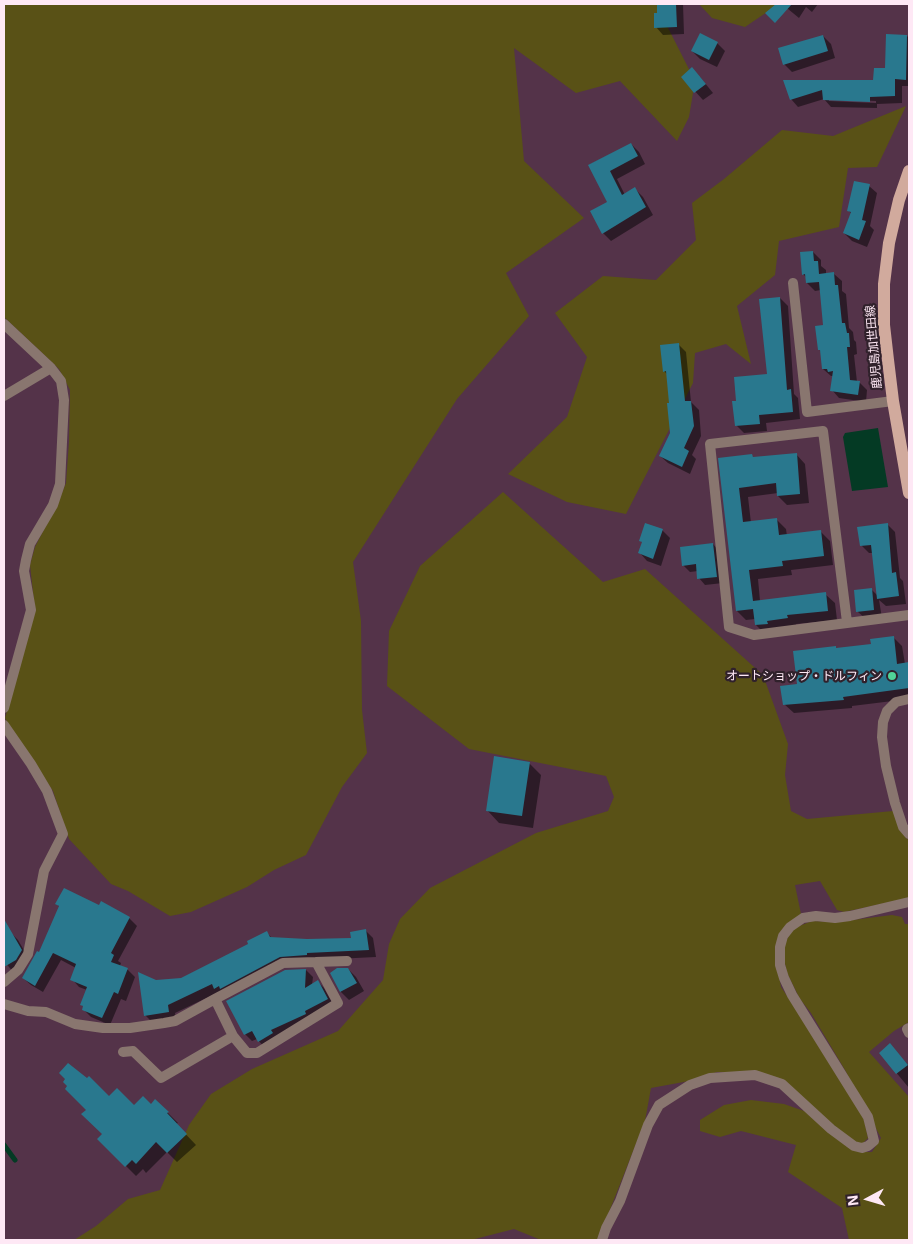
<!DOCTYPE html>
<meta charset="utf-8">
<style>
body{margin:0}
#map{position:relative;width:913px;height:1244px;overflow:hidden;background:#543349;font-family:Inter,sans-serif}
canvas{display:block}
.frame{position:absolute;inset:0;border:5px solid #fee8f5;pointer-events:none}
.north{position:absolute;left:843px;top:1174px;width:50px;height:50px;-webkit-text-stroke:4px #30212b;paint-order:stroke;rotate:264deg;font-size:14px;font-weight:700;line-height:20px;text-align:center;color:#fee8f5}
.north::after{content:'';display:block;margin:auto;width:18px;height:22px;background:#fee8f5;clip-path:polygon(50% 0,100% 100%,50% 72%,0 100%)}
</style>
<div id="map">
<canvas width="913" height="1244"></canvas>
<div class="frame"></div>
<div class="north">N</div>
</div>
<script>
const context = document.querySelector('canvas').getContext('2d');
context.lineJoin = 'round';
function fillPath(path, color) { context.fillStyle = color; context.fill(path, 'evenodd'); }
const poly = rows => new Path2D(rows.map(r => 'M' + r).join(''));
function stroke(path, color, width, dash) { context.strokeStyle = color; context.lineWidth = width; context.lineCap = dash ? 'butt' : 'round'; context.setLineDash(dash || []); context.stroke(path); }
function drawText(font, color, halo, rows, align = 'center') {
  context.font = font + ' Inter,"Noto Sans JP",sans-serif'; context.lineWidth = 4.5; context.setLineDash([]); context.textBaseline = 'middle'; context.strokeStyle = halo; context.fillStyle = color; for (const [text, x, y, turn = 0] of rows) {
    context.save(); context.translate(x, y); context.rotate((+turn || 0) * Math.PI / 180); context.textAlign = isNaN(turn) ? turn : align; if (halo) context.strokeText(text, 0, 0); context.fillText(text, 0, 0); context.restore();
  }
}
fillPath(poly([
 [4,4,658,4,657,6,695,81,689,117,677,141,620,81,576,93,514,48,524,161,584,218,506,273,529,316,457,399,353,562,361,621,362,710,367,753,342,787,306,855,274,870,247,887,191,912,170,916,128,891,111,884,69,839,53,791,13,733,5,718,35,610,30,565,35,547,60,498,66,483,69,442,70,390,59,369,4,317],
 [699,4,779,4,745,27,712,18],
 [906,106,877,167,848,168,839,227,779,241,775,275,737,306,751,364,726,344,695,353,693,383,626,514,567,502,508,474,567,417,587,357,555,313,603,276,656,280,696,240,692,203,724,179,782,130,833,136],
 [503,492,603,582,645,569,763,675,788,744,785,775,791,811,807,819,893,811,906,838,909,840,909,898,844,912,837,910,820,881,795,885,801,914,782,930,775,954,781,987,831,1061,864,1119,868,1138,863,1143,857,1143,758,1072,717,1072,689,1081,651,1088,645,1121,598,1240,541,1240,514,1229,471,1240,74,1240,96,1226,128,1199,160,1190,189,1125,211,1094,252,1069,338,1031,383,980,389,944,400,919,430,888,536,833,608,811,614,797,606,776,469,749,387,686,389,631,420,566],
 [892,915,902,917,905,924,909,924,909,1022,894,1031,869,1052,909,1097,909,1240,849,1240,842,1208,788,1172,796,1145,741,1131,720,1137,700,1131,700,1120,724,1105,751,1100,784,1104,807,1112,858,1152,872,1152,881,1138,845,1070,811,1013,800,999,787,973,784,959,785,942,794,928,812,921,837,922]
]), '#595116');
fillPath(poly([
 [878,428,888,487,852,491,843,437,845,433]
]), '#043a24');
fillPath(poly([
 [658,4,683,4,684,34,663,35,656,27,659,14],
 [782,4,818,4,812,12,806,7,799,18],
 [823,36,831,44,835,58,792,72,784,64],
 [907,36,909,38,909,86,902,86,902,103,877,104,877,108,831,107,824,99,798,107,791,99,785,81,874,81,886,70],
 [829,99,876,101,876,103,829,101],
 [717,43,725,51,717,67,700,59,692,51],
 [682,77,700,77,713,93,703,100],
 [631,144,639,152,645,164,617,179,625,195,635,189,643,197,653,215,611,241,603,233,608,203,589,165],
 [869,186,877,193,870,226,874,230,867,247,852,241,844,233,852,214,848,210],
 [813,252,821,260,821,266,826,270,826,274,834,274,842,281,842,291,846,294,849,328,853,332,854,340,856,342,857,354,854,355,857,382,859,382,867,390,866,402,839,398,832,390,834,376,831,376,823,369,821,352,819,349,825,326,821,290,815,291,807,283,807,278,803,274],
 [780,298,788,306,794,394,798,398,800,419,766,423,767,431,744,433,736,425,738,402,768,376],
 [678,344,686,352,691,402,699,410,701,436,692,455,696,459,690,474,668,463,660,456,671,433,670,404,667,374,664,371],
 [796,454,805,464,809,503,787,505,778,496,778,493,748,497,751,523,777,520,786,529,787,536,821,532,830,541,833,565,791,570,792,575,758,579,760,601,825,594,835,603,837,620,796,624,797,628,765,634,756,625,755,619,746,620,737,611,720,459,752,456,754,458],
 [887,524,895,532,900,578,903,581,906,604,886,606,879,600,882,618,866,619,858,612,871,589,878,596,873,553,869,553,861,545],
 [662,530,670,538,661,566,647,561,640,553,643,543,640,540],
 [713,544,719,551,723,583,705,585,699,578,698,571,690,572,683,565],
 [893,637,902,646,905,664,909,664,909,699,852,706,852,708,794,713,784,704,798,685,835,647,837,649,872,645],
 [529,763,541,775,533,828,499,823,487,810],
 [57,904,100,907,129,918,137,926,118,961,121,963,120,966,128,970,135,977,126,1001,121,999,110,1025,91,1017,83,1009,84,1007,81,1004,87,990,79,987,72,979,76,968,61,960,43,992,31,985,23,978,39,954,60,908],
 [365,930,373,938,376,957,315,960,291,963,219,992,175,1013,176,1020,153,1023,145,1015,156,981,181,979,250,945,267,933,273,939,352,940],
 [10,932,18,940,29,959,14,973,4,961,4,936],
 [348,969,356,977,364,991,349,1000,341,992,331,973],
 [306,970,313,977,312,985,318,982,324,988,334,1006,265,1048,257,1039,252,1041,245,1034],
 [890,1045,909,1066,909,1088,880,1053],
 [109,1098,134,1107,151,1105,155,1100,178,1123,176,1124,196,1145,177,1162,167,1152,146,1173,143,1169,136,1176,99,1139,104,1135]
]), '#0007');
stroke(poly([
 [4,1145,15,1160]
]), '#043a24', 5);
fillPath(poly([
 [657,4,676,4,677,27,654,28,654,13,657,13],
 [776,4,792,4,775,23,765,13],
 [700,33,718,42,709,60,691,51],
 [886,34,907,35,906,80,895,79,895,96,870,97,870,102,823,100,822,90,790,100,783,80,873,80,874,68,885,68],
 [823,35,828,51,783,65,778,48],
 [692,67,706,84,694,93,681,77],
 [631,143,638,156,610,171,622,195,635,187,646,207,602,234,590,211,607,202,588,165],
 [854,181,870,184,862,220,866,221,859,240,843,233,851,212,847,211],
 [813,251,814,261,818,261,819,274,834,272,835,285,838,285,842,323,845,323,847,333,849,333,850,347,847,347,850,380,860,381,858,395,830,391,833,371,828,372,827,369,822,369,820,350,818,350,815,326,823,325,819,282,806,283,805,274,802,275,800,252],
 [780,297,787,390,791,389,793,412,759,415,760,424,735,426,732,401,736,401,734,377,767,374,759,299],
 [679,343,685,401,691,401,694,426,684,448,689,451,682,467,659,456,670,433,667,403,669,403,666,371,663,372,660,345],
 [797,453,800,494,777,496,776,483,739,488,743,522,777,518,779,535,821,530,824,556,782,561,783,566,749,570,753,601,826,592,828,611,787,615,788,618,767,621,768,624,755,625,753,609,736,611,718,458,752,454,753,457],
 [645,523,663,529,653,559,638,553,642,542,639,541],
 [888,523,892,573,896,572,899,596,877,599,871,545,860,546,857,527],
 [713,543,717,577,697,579,696,564,682,566,680,547],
 [872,588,874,610,856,612,854,590],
 [894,636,897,664,909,662,909,688,843,697,844,700,783,705,780,686,797,684,793,651,836,646,836,648,871,644,870,639],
 [494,756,530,762,522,816,486,811],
 [64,888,99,905,101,901,130,917,111,953,114,955,111,962,128,968,118,994,114,992,102,1018,82,1010,83,1006,80,1005,87,987,70,980,76,964,53,953,35,986,22,978,37,951,39,952,59,906,55,904],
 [4,919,22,950,16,960,4,967],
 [366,929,369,950,307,953,307,955,280,957,220,989,219,986,214,989,212,984,168,1005,169,1012,144,1016,138,972,156,980,181,978,248,944,247,941,267,931,270,937,307,939,351,938,350,932],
 [337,968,348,968,357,983,340,992,330,973],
 [306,969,305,988,318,980,328,999,305,1011,306,1014,271,1030,273,1033,258,1042,252,1031,244,1035,226,1001,285,970],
 [890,1043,908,1065,896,1074,879,1053],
 [68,1063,87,1078,89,1076,109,1096,117,1088,134,1105,143,1096,151,1104,155,1099,169,1112,167,1113,187,1134,167,1153,156,1142,136,1164,132,1160,125,1167,97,1139,102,1134,81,1114,86,1110,65,1089,67,1086,63,1082,65,1079,59,1073]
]), '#29788e');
stroke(poly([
 [793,283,807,412,893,401],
 [4,324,51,368,61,381,64,400,60,484,53,505,30,544,26,560,24,571,31,610,4,708],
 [4,396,51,368],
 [847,622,823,431,710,444,729,627,754,635,909,615],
 [909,699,896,702,887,711,883,722,882,737,886,766,895,803,903,827,909,834],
 [4,725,31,764,47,791,63,834,44,871,28,954,18,970,4,982],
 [316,962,347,961],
 [4,1004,28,1011,46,1012,75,1024,103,1028,130,1028,164,1023,175,1021,215,999,283,963,316,962,338,1003,257,1053,247,1053,233,1036,215,999],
 [909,1028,907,1029,909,1033],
 [123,1052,133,1051,161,1078,233,1036],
 [602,1240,606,1228,620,1201,648,1125,659,1105,690,1085,710,1078,755,1075,782,1084,831,1129,854,1146,862,1148,868,1146,874,1141,868,1117,792,995,784,978,780,965,780,947,783,936,790,927,803,918,816,916,835,918,850,916,909,902]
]), '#89766f', 10);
stroke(poly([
 [909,171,899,200,889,243,884,284,884,325,888,360,893,401,909,493]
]), '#d1aa9d', 12);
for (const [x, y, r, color] of [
 [892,676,5,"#50d398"]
]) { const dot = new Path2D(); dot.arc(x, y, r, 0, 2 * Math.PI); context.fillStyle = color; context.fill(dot); stroke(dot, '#30212b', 2); }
drawText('12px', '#fee8f5', '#30212b', [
 ["鹿児島加世田線",874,347,-95]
]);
drawText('12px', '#fee8f5', '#30212b', [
 ["オートショップ・ドルフィン",882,676]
], 'right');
</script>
